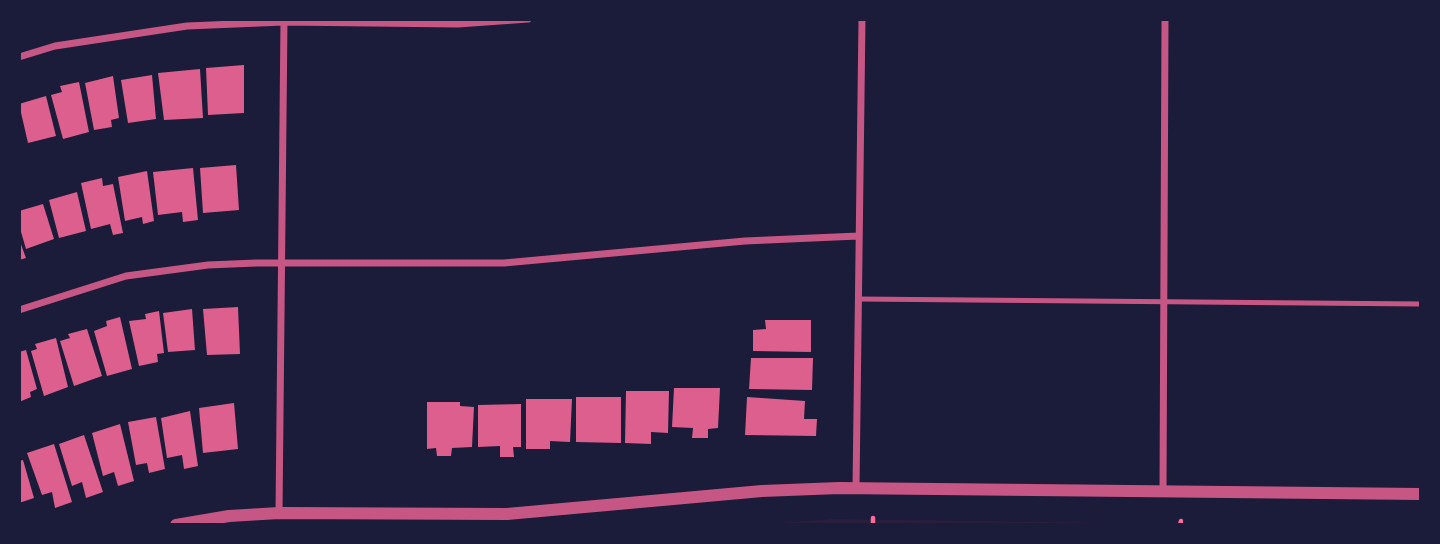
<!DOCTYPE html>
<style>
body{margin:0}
#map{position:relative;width:1440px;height:544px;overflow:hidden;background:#1b1b3a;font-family:Manrope,sans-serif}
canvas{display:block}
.frame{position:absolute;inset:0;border:21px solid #1b1b3a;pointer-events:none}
</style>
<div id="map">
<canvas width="1440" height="544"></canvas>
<div class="frame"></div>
</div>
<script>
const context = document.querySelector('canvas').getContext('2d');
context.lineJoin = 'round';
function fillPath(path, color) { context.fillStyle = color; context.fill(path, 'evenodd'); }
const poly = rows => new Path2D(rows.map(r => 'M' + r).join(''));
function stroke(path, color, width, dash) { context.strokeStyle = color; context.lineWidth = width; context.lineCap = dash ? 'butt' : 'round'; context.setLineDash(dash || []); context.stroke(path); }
fillPath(poly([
 [832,519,1256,525,755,525]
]), '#2a1e3b');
fillPath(poly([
 [244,65,244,113,208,115,206,68],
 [200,69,203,118,164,120,158,73],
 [152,75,156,119,128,123,121,80],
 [113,76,119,118,111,120,112,127,94,130,85,83],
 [79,82,89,132,63,139,51,95,62,92,60,86],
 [46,96,56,136,28,143,19,104],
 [236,165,239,210,203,213,200,168],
 [193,168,198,220,183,222,182,212,158,215,153,172],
 [147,171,154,221,143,224,142,217,125,221,118,177],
 [102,178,103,186,113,184,123,233,113,235,110,224,91,229,81,183],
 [77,192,86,231,59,238,49,200],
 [43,204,54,239,26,249,19,225,19,211],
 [19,239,26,258,19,260],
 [238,307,240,354,207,355,203,309],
 [192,309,195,350,168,352,163,313],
 [159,311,164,353,157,354,158,362,139,366,129,321,146,319,145,314],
 [120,317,132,369,107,376,94,331,107,326,106,321],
 [765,320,811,320,811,352,753,351,753,330,766,329],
 [87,329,102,376,74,386,60,341,70,338,68,334],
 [56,338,68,387,44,396,31,351,37,349,35,344],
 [26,350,37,389,30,392,31,397,19,402,19,352],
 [751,358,813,358,812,390,749,389],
 [674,388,720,388,718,428,708,429,708,438,692,438,693,428,672,427],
 [626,391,669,391,668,433,651,432,651,444,625,443],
 [576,397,621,397,621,443,576,442],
 [747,397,805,401,804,419,817,419,816,436,745,435],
 [526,399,572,399,570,442,550,441,550,449,526,449],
 [427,402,460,402,460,406,474,407,472,447,452,448,451,456,437,456,436,448,427,449],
 [234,403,238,449,203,453,199,408],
 [521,404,521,447,513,447,514,457,500,457,500,446,478,447,478,405],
 [190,411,198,466,184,469,182,455,167,458,161,418],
 [156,417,165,469,149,473,147,463,136,465,128,422],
 [120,424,134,481,118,486,114,472,103,476,92,433],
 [84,435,103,492,86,498,82,482,72,486,59,444],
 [54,444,72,502,55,508,52,492,42,495,27,453],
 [23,460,34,498,19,503,19,461]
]), '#dd5f8e');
stroke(poly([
 [873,525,873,518],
 [1180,525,1181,521]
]), '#ff6b9d', 4.5);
stroke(poly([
 [858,299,1421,304]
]), '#c65784', 5);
stroke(poly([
 [19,57,55,46,187,26,284,22,458,24,528,19],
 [19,310,126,276,208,265,256,263,504,263,745,241,858,236],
 [856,488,862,19],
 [1163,491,1165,19],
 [279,513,284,20]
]), '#c65784', 7);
stroke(poly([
 [176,525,229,516,279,513,507,514,762,491,839,488,1421,494]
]), '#c65784', 12);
</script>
